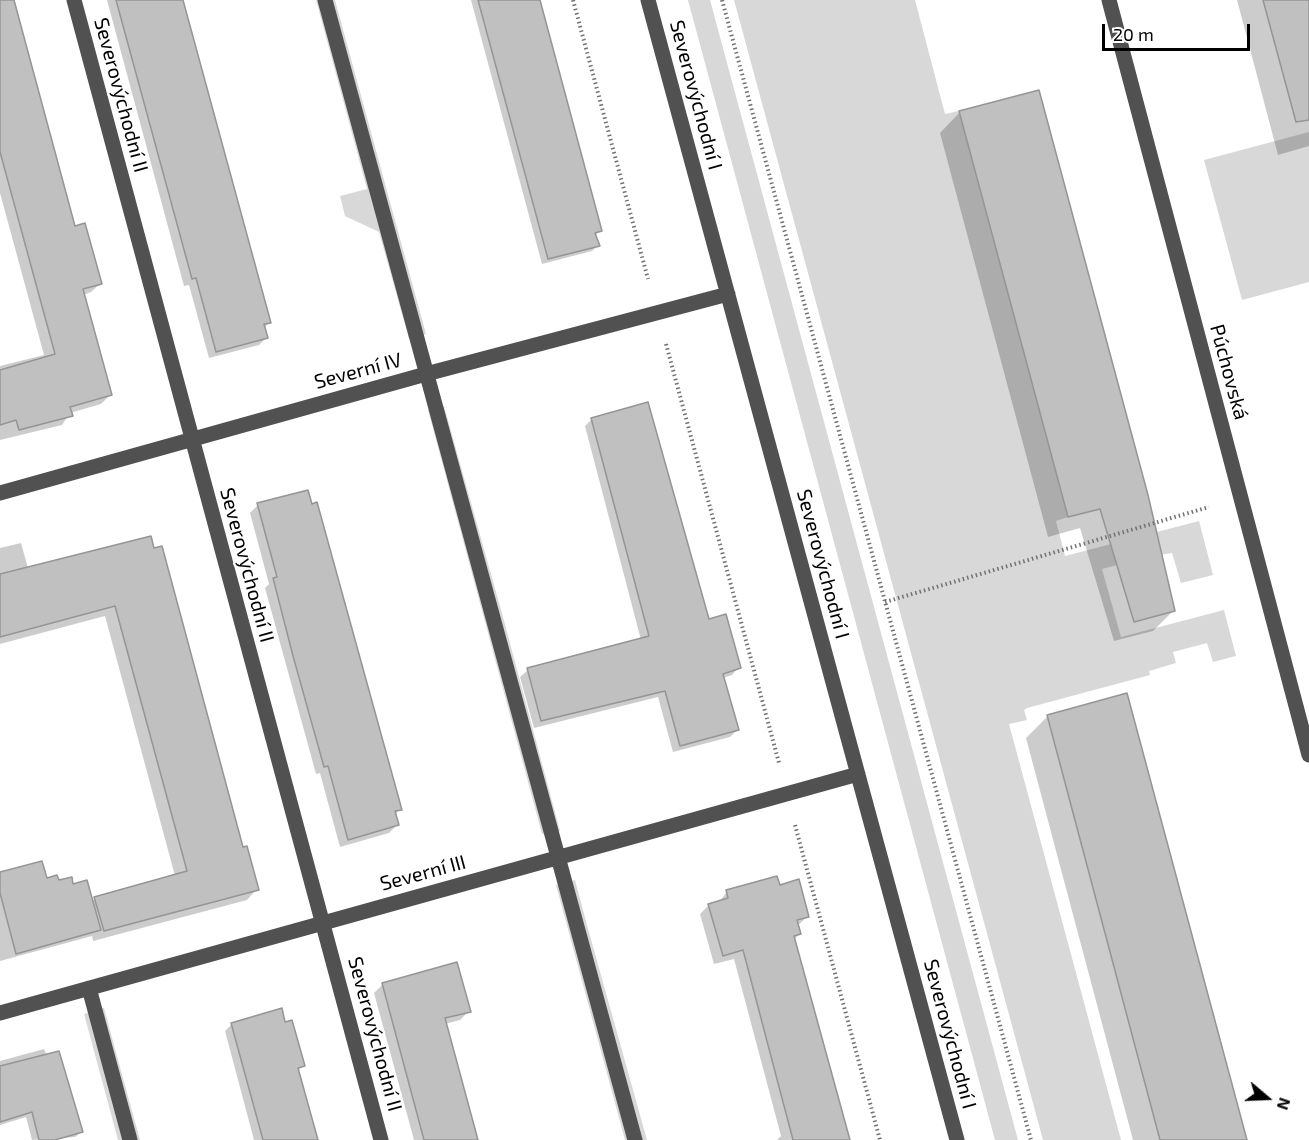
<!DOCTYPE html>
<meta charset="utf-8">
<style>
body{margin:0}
#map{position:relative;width:1309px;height:1140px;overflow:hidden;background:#fff;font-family:"Exo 2",sans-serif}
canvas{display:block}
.north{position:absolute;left:1237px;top:1068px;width:60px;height:60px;-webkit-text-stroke:4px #fff;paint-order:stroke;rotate:109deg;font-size:16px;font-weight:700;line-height:24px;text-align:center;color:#000}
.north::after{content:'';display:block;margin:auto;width:21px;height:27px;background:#000;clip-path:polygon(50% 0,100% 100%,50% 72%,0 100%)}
.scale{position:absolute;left:1102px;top:24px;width:148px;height:27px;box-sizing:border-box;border:3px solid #000;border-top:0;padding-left:8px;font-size:18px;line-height:21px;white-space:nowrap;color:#000;-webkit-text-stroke:4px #fff;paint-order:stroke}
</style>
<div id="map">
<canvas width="1309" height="1140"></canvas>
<div class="north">N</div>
<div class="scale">20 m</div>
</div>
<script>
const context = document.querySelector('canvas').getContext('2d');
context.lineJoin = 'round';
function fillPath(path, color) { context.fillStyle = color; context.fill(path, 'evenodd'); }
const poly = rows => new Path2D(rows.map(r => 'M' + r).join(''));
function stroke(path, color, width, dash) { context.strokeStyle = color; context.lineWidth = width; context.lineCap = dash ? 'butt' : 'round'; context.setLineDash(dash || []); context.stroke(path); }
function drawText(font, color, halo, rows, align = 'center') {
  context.font = font + ' "Exo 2",sans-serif'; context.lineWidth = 4.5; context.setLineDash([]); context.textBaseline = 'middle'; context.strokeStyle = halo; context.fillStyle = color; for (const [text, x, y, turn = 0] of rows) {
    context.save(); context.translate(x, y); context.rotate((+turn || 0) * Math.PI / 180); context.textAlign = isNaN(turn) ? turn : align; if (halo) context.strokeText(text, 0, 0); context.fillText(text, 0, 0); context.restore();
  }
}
fillPath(poly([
 [316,0,335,0,426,334,409,339,379,232,345,216,340,196,367,189],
 [688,0,710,0,1018,1140,995,1140],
 [734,0,915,0,945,114,959,111,1068,517,1056,521,1065,556,1199,521,1213,575,1181,583,1172,553,1116,562,1117,565,1102,569,1121,637,1224,610,1236,656,1213,662,1207,643,1173,652,1176,663,1149,671,1150,675,1027,708,1024,710,1027,720,1009,724,1121,1140,1043,1140],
 [1309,132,1309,282,1242,300,1204,160],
 [444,406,503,617,560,831,542,834,428,410],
 [575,880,587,925,647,1140,625,1140,556,885],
 [104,1008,115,1049,140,1140,118,1140,84,1014]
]), '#d8d8d8');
fillPath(poly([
 [107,0,181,0,270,322,263,329,266,338,259,345,209,358,189,285,184,286],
 [471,0,538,0,600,230,595,236,598,245,592,251,542,264],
 [1237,0,1309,0,1309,146,1278,155],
 [0,60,101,283,91,292,83,295,111,394,101,404,70,413,62,425,0,440,0,366,44,355,0,193],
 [960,112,1173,611,1153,631,1114,641,1080,528,1048,537,940,133],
 [592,419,708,621,739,667,732,675,723,678,737,730,730,737,673,752,658,697,534,728,520,677,528,670,641,640,585,426],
 [258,505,400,809,395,815,397,825,389,833,340,847,320,773,316,774,265,588,269,584,250,513],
 [150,538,242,849,257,889,247,900,93,941,92,936,0,961,0,874,72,885,91,902,95,899,175,876,105,616,0,644,0,548,21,543,28,568],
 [1048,716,1245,1140,1133,1140,1026,738],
 [779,887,807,917,797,926,799,934,794,940,847,1140,777,1140,781,1136,734,959,714,964,700,914,709,905,718,903,727,892],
 [383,984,469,1011,460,1020,445,1024,477,1140,414,1140,374,993],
 [284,1023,303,1066,297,1071,316,1140,254,1140,225,1031,232,1024],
 [44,1049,81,1132,75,1137,32,1140,26,1117,0,1125,0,1061]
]), '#0003');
const building = poly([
 [0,0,14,0,75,226,85,223,102,284,83,289,112,395,70,407,73,416,19,430,16,420,0,425,0,370,55,354,0,152,0,0],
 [116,0,183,0,271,323,264,324,268,338,216,352,196,278,192,279,116,0],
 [478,0,540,0,602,231,595,233,600,246,548,259,478,0],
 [1263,0,1309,0,1309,120,1296,122,1263,0],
 [1039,90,1148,495,1175,611,1134,622,1100,509,1068,517,959,111,1039,90],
 [648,402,709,619,726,614,741,668,723,674,739,730,680,746,665,691,541,721,527,668,649,636,591,418,648,402],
 [308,490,312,504,317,502,402,810,395,811,399,825,348,840,328,766,324,767,293,656,273,578,277,577,257,503,308,490],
 [151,536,154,548,162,546,243,847,247,846,259,890,104,931,94,897,187,871,115,606,0,637,0,574,151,536],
 [1127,693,1247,1140,1160,1140,1047,715,1127,693],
 [42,861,47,878,57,875,59,880,72,877,73,884,87,880,101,930,16,954,0,893,0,872,42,861],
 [777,876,780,885,799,879,809,917,797,920,801,934,794,936,850,1140,793,1140,743,950,723,956,708,904,728,898,726,890,777,876],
 [457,962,471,1012,445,1018,478,1140,424,1140,382,983,457,962],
 [282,1008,285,1022,292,1020,305,1066,298,1068,318,1140,263,1140,231,1023,282,1008],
 [59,1051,83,1132,55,1140,39,1140,32,1112,0,1122,0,1066,59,1051]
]);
fillPath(building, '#c0c0c0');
stroke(building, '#959595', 1.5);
stroke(poly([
 [573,0,648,279],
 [722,0,1031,1140],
 [666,344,779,763],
 [885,602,1209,507],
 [795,825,880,1140]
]), '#737373', 4, [1.5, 3]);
stroke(poly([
 [74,0,381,1140],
 [325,0,635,1140],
 [648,0,957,1140],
 [1109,0,1309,755],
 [0,493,426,374,728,294],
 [89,988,130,1140],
 [0,1013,858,774]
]), '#515151', 15);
drawText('20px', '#000', '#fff', [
 ["Severovýchodní II",121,95,75],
 ["Severovýchodní I",696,95,75],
 ["Severní IV",358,371,-15],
 ["Púchovská",1229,372,75],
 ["Severovýchodní I",823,564,75],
 ["Severovýchodní II",247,565,75],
 ["Severní III",423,873,-15],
 ["Severovýchodní II",375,1034,75],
 ["Severovýchodní I",950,1034,75]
]);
</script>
